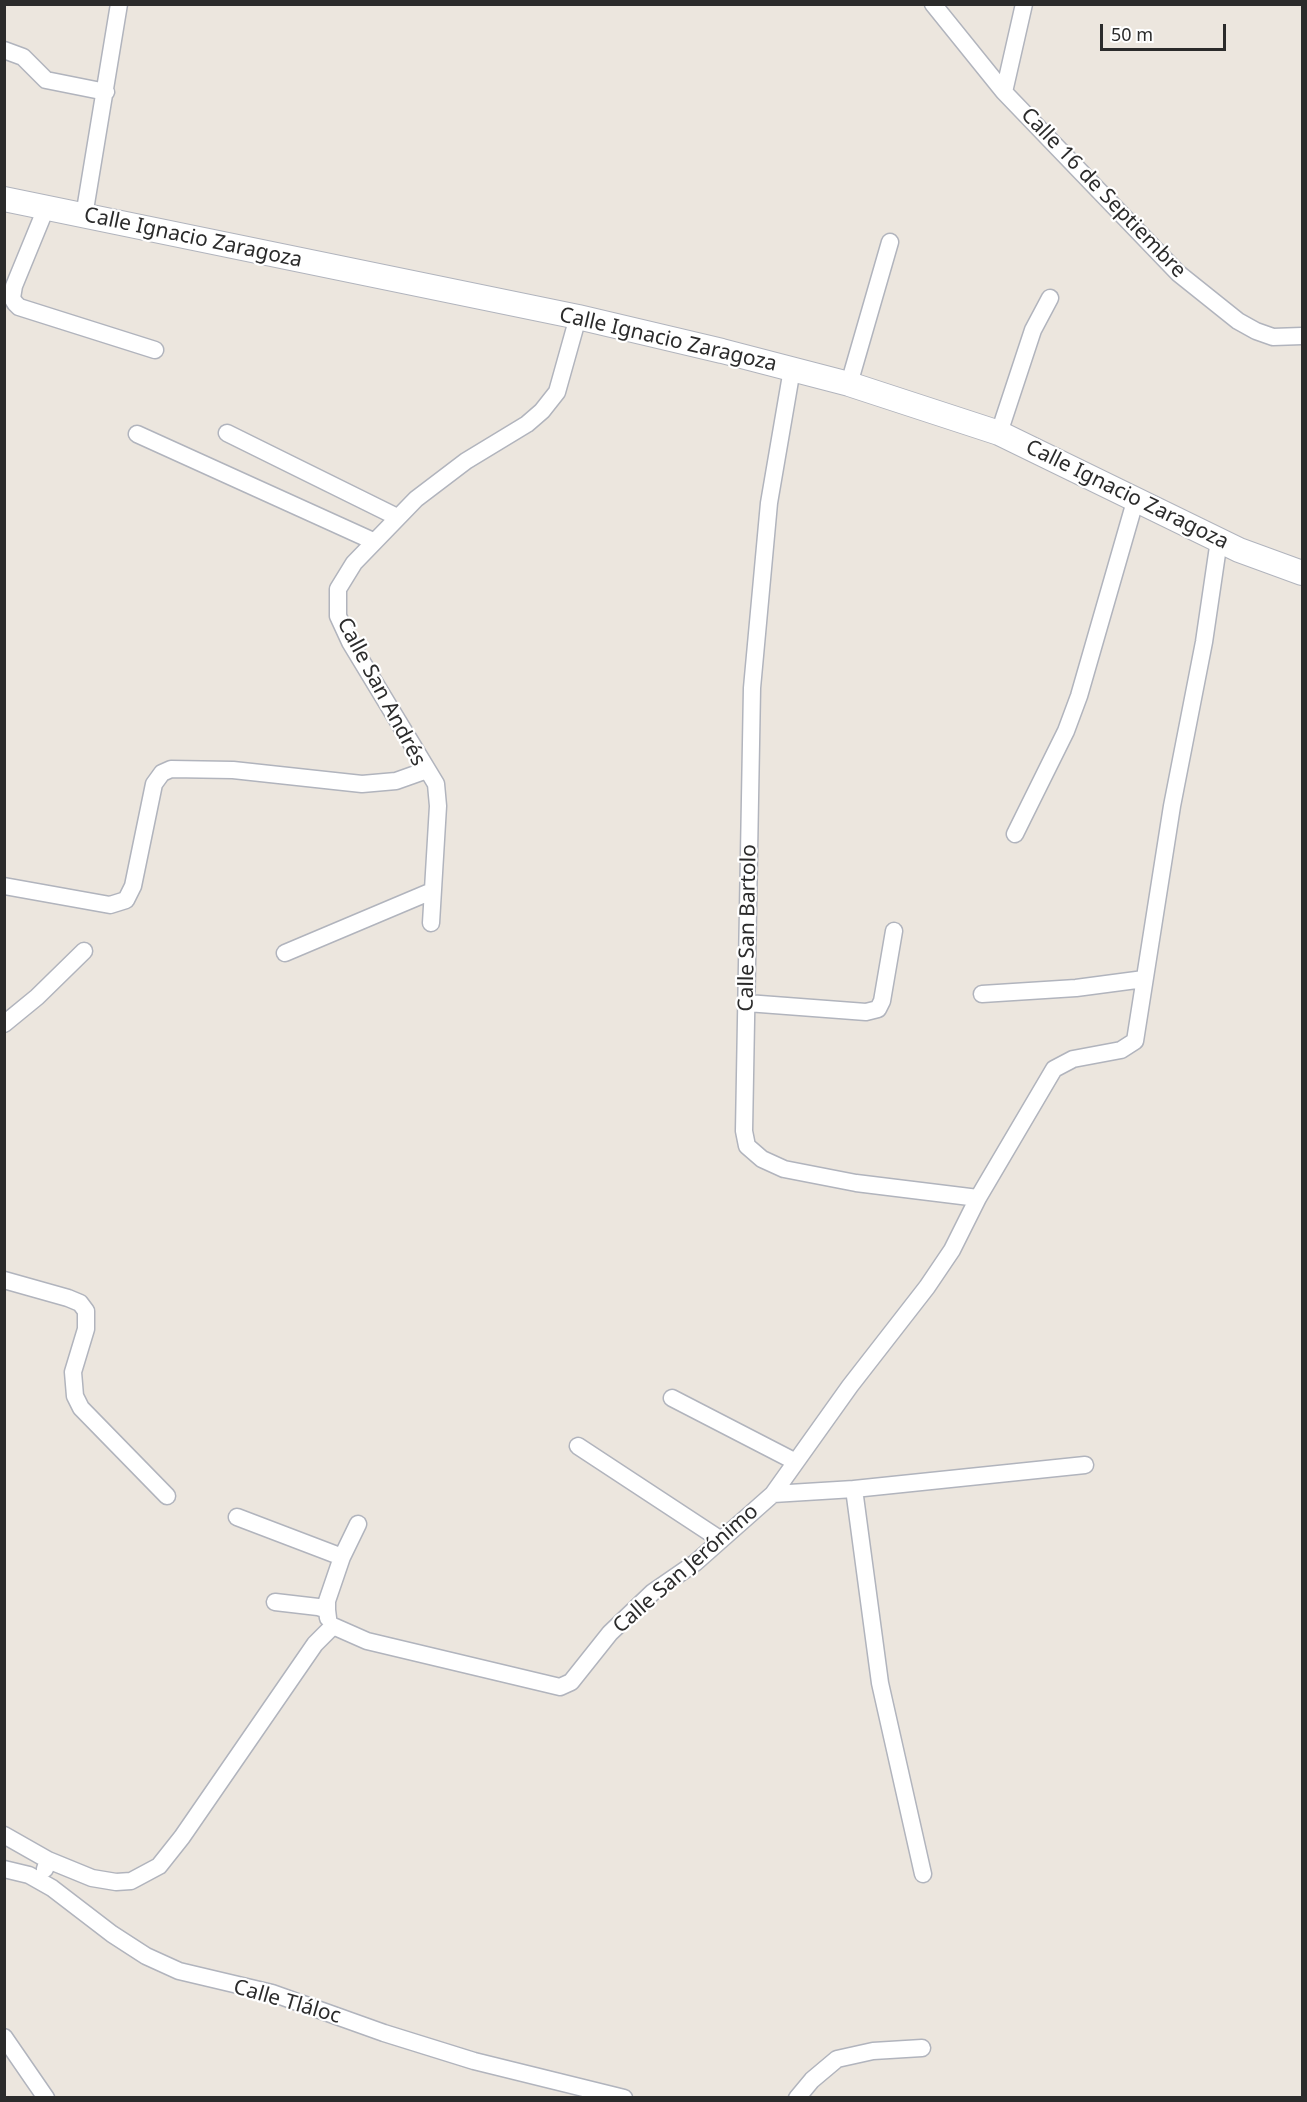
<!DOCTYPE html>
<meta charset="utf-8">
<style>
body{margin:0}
#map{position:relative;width:1307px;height:2102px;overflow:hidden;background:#ece6de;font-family:"Noto Sans",sans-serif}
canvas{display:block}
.frame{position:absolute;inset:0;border:6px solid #2b2b2b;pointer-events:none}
.scale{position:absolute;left:1100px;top:24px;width:126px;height:27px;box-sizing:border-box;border:3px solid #2b2b2b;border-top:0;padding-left:8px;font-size:18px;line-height:21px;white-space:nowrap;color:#2b2b2b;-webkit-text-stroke:4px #fff;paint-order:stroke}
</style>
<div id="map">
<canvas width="1307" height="2102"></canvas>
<div class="frame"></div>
<div class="scale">50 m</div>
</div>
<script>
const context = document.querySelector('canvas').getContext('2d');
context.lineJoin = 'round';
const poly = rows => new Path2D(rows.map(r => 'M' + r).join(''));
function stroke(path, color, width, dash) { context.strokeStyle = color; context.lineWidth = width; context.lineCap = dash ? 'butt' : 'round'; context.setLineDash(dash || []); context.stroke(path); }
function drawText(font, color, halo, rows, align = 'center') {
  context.font = font + ' "Noto Sans",sans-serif'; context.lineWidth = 4.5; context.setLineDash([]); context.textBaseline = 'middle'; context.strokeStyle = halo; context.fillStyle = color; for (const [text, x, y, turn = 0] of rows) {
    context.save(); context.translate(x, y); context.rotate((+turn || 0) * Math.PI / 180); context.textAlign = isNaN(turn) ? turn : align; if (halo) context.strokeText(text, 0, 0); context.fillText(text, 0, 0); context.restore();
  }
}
const street = poly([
 [933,4,1004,92,1178,273,1238,321,1256,331,1273,337,1302,336],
 [4,50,23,57,46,80,106,92],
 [1004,92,1024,4],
 [46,208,14,286,12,298,15,303,19,307,155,350],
 [84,216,119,4],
 [792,369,769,503,752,688,744,1131,747,1146,762,1159,784,1169,856,1183,978,1198],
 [849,384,890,242],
 [227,433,397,517],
 [999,433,1033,330,1050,298],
 [137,434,373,541],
 [1015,834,1066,731,1079,696,1136,498],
 [4,886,110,905,126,900,133,886,154,784,162,773,171,769,233,770,362,784,396,781,427,770],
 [431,923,438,806,436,784,350,642,338,616,338,589,354,563,416,499,466,461,527,424,542,411,557,392,578,317],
 [285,953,432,891],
 [982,994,1076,988,1144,979],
 [747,1003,866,1012,878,1009,882,1001,894,931],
 [4,1024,37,997,84,951],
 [4,1280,68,1298,80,1303,86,1311,86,1329,73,1372,75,1396,81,1408,167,1496],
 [672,1398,796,1462],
 [578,1446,721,1540],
 [854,1489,880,1683,923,1874],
 [773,1494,854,1489,1085,1465],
 [237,1517,342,1557],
 [275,1602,318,1607,327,1610,328,1618],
 [327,1610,327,1601,342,1557,358,1524],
 [333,1626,367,1641,560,1687,571,1682,610,1633,653,1592,695,1563,773,1494,850,1386,927,1287,952,1250,978,1198,1054,1069,1073,1059,1121,1050,1135,1041,1172,806,1204,642,1219,540],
 [4,1835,48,1860,45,1869],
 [48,1860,92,1878,116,1882,131,1881,159,1866,182,1837,315,1644,333,1626],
 [4,1869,29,1875,52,1888,112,1934,146,1956,179,1971,272,1993,384,2033,474,2061,624,2098],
 [4,2037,46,2098],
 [797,2098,812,2080,837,2059,873,2051,922,2048]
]);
const secondary = poly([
 [4,199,578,317,722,351,849,384,999,433,1239,550,1302,573]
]);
stroke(street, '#b1b4bd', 19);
stroke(secondary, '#b1b4bd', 26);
stroke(street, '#fff', 16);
stroke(secondary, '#fff', 24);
drawText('21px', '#2b2b2b', '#fff', [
 ["Calle 16 de Septiembre",1103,193,46],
 ["Calle Ignacio Zaragoza",193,238,12],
 ["Calle Ignacio Zaragoza",668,340,13],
 ["Calle Ignacio Zaragoza",1127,495,26],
 ["Calle San Andrés",381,692,62],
 ["Calle San Bartolo",748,928,-89],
 ["Calle San Jerónimo",686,1569,-41],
 ["Calle Tláloc",287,2002,16]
]);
</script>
